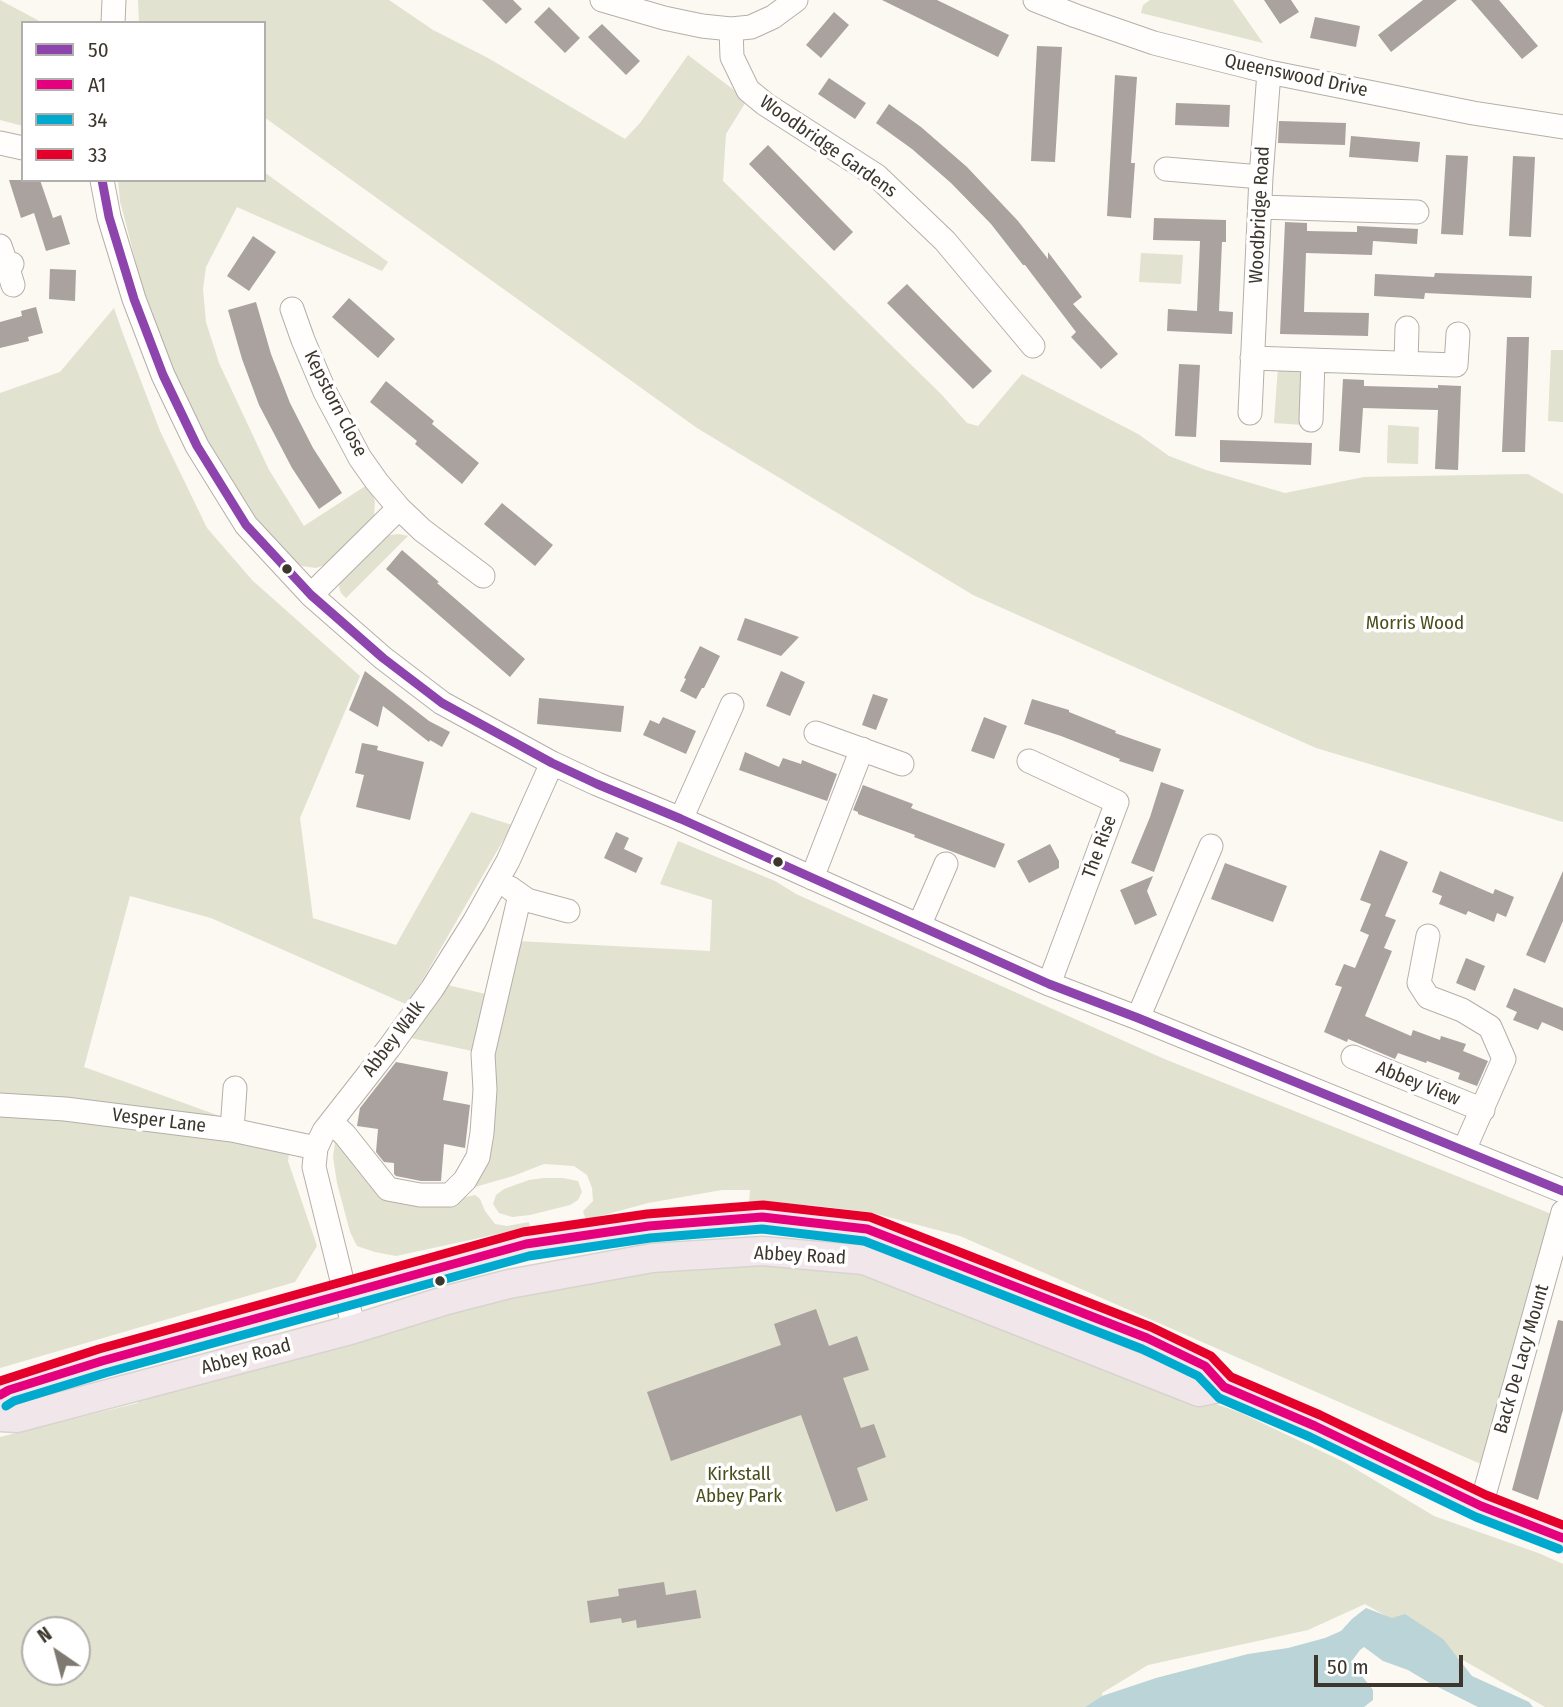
<!DOCTYPE html>
<style>
body{margin:0}
#map{position:relative;width:1563px;height:1707px;overflow:hidden;background:#fcf8f2;font-family:"Fira Sans Condensed",sans-serif}
canvas{display:block}
.legend{position:absolute;left:21px;top:21px;width:245px;height:161px;box-sizing:border-box;background:#fff;border:2px solid #b1afab;margin:0;padding:9px 12px;list-style:none;font-size:21px;color:#3c362c}
.legend li{display:flex;align-items:center;gap:14px;height:35px}
.legend b{width:35px;border:2px solid #b1afab}
.north{position:absolute;left:21px;top:1616px;width:70px;height:70px;box-sizing:border-box;background:#fff;border:2px solid #b1afab;border-radius:50%;rotate:325deg;font-size:19px;font-weight:700;line-height:28px;text-align:center;color:#3c362c}
.north::after{content:'';display:block;margin:auto;width:24px;height:32px;background:#7f7a71;clip-path:polygon(50% 0,100% 100%,50% 72%,0 100%)}
.scale{position:absolute;left:1314px;top:1655px;width:149px;height:32px;box-sizing:border-box;border:4px solid #3c362c;border-top:0;padding-left:9px;font-size:21px;line-height:24px;white-space:nowrap;color:#3c362c;-webkit-text-stroke:5px #fff;paint-order:stroke}
</style>
<div id="map">
<canvas width="1563" height="1707"></canvas>
<ul class="legend">
<li><b style="height:9px;background:#8e44ad"></b>50</li>
<li><b style="height:9px;background:#e5007d"></b>A1</li>
<li><b style="height:9px;background:#00a9ce"></b>34</li>
<li><b style="height:9px;background:#e4002b"></b>33</li>
</ul>
<div class="north">N</div>
<div class="scale">50 m</div>
</div>
<script>
const context = document.querySelector('canvas').getContext('2d');
context.lineJoin = 'round';
function fillPath(path, color) { context.fillStyle = color; context.fill(path, 'evenodd'); }
const poly = rows => new Path2D(rows.map(r => 'M' + r).join(''));
function stroke(path, color, width, dash) { context.strokeStyle = color; context.lineWidth = width; context.lineCap = dash ? 'butt' : 'round'; context.setLineDash(dash || []); context.stroke(path); }
function drawText(font, color, halo, rows, align = 'center') {
  context.font = font + ' "Fira Sans Condensed",sans-serif'; context.lineWidth = 7; context.setLineDash([]); context.textBaseline = 'middle'; context.strokeStyle = halo; context.fillStyle = color; for (const [text, x, y, turn = 0] of rows) {
    context.save(); context.translate(x, y); context.rotate((+turn || 0) * Math.PI / 180); context.textAlign = isNaN(turn) ? turn : align; if (halo) context.strokeText(text, 0, 0); context.fillText(text, 0, 0); context.restore();
  }
}
fillPath(poly([
 [0,0,43,23,23,23,23,126,0,120],
 [138,0,389,0,433,30,488,58,625,139,640,123,688,55,747,100,726,134,723,181,941,394,967,423,978,426,1022,374,1138,434,1169,456,1206,470,1285,493,1364,477,1528,474,1563,494,1563,822,1316,748,973,595,697,428,264,117,264,23,139,23],
 [1150,0,1233,0,1263,43,1141,13,1143,5],
 [264,172,388,262,382,271,237,207,206,267,203,289,206,322,219,363,269,470,304,526,367,485,372,492,375,502,374,516,369,525,330,563,316,568,302,566,291,559,263,527,238,494,213,452,184,396,164,347,141,282,120,201,118,180,264,180],
 [1141,253,1183,255,1181,284,1139,282],
 [114,308,123,334,160,431,207,528,253,581,360,676,300,818,313,918,396,945,471,812,512,825,408,1005,211,918,130,896,84,1067,239,1123,292,1133,288,1161,317,1246,295,1282,0,1368,0,393,60,372],
 [1551,350,1563,350,1563,422,1548,421],
 [1278,367,1307,368,1303,425,1274,423],
 [1388,425,1419,427,1418,464,1387,463],
 [399,534,408,536,346,598,341,593,339,587,341,579,381,538,390,535],
 [678,841,775,881,796,894,1162,1058,1554,1215,1483,1465,960,1236,869,1212,809,1205,749,1204,750,1190,722,1190,648,1203,586,1220,583,1211,593,1201,592,1188,587,1175,574,1166,544,1164,513,1176,468,1189,493,1054,517,941,710,951,712,900,660,884],
 [443,984,490,995,477,1052,411,1038],
 [339,1136,368,1183,380,1196,448,1201,475,1195,480,1199,485,1211,495,1224,507,1226,529,1222,530,1227,396,1256,375,1252,357,1246,350,1232,337,1183,333,1157,335,1142],
 [544,1178,563,1178,578,1181,582,1192,578,1200,570,1205,530,1215,512,1217,499,1213,493,1204,496,1195,504,1189,529,1180],
 [674,1263,863,1267,1123,1370,1241,1413,1344,1462,1434,1516,1541,1554,1563,1564,1563,1707,1545,1707,1365,1604,1308,1630,1148,1665,1102,1693,1102,1696,1085,1707,0,1707,0,1437,138,1403,140,1387,554,1285],
 [35,1630,77,1630,77,1672,35,1672]
]), '#e1e2cf');
fillPath(poly([
 [1366,1608,1392,1618,1405,1614,1443,1639,1472,1676,1529,1702,1533,1707,1478,1707,1428,1682,1408,1670,1383,1661,1364,1647,1360,1650,1351,1662,1373,1690,1373,1700,1364,1707,1085,1707,1102,1696,1156,1678,1248,1654,1288,1648,1325,1638,1341,1631,1352,1619]
]), '#bad4d7');
fillPath(poly([
 [482,0,513,0,522,9,506,24],
 [882,0,937,0,1009,35,998,57],
 [1264,0,1291,0,1299,12,1280,24],
 [1423,0,1457,0,1391,52,1378,35],
 [1471,0,1499,0,1538,46,1522,59],
 [549,7,580,38,565,53,534,22],
 [834,12,849,25,821,58,806,45],
 [1315,17,1360,26,1356,47,1310,38],
 [602,24,640,61,626,75,588,37],
 [1037,46,1062,47,1055,162,1031,161],
 [1115,75,1137,77,1131,163,1135,163,1131,218,1107,216],
 [829,78,866,103,855,119,818,94],
 [1176,103,1230,105,1229,127,1175,125],
 [889,104,921,127,967,167,1018,221,1048,259,1048,252,1082,297,1073,304,1118,354,1101,369,1071,337,1076,332,1025,265,1023,265,991,224,951,183,912,149,876,123],
 [1279,121,1346,123,1345,145,1278,143],
 [1351,136,1420,142,1418,162,1349,157],
 [768,145,853,232,834,251,749,164],
 [1446,155,1468,156,1463,235,1441,234],
 [1513,156,1535,157,1531,237,1509,236],
 [9,180,40,180,53,218,61,215,70,244,46,251,34,213,21,218],
 [1154,218,1226,220,1226,242,1222,242,1219,311,1233,312,1232,334,1167,331,1168,309,1197,311,1200,241,1153,240],
 [1285,222,1307,223,1307,231,1357,232,1357,226,1418,229,1417,244,1373,241,1372,255,1306,253,1304,312,1369,313,1368,336,1280,334],
 [253,236,276,252,249,291,227,276],
 [50,269,76,270,75,301,49,299],
 [1435,273,1532,276,1531,298,1425,293,1424,299,1374,296,1375,274,1434,277],
 [907,284,992,371,973,389,887,303],
 [349,298,395,339,378,358,332,317],
 [256,302,271,354,290,403,313,448,342,493,319,509,292,468,259,405,242,359,228,310],
 [36,307,43,333,28,337,29,341,0,348,0,322,22,316,21,311],
 [1507,337,1529,337,1525,452,1502,452],
 [1179,364,1200,365,1196,437,1175,436],
 [1343,379,1364,380,1364,386,1438,388,1438,385,1461,386,1458,470,1435,469,1438,410,1363,408,1360,453,1339,451],
 [386,381,434,421,432,424,479,463,462,484,415,444,417,441,370,402],
 [1220,440,1312,443,1311,465,1220,462],
 [502,503,553,545,535,566,484,524],
 [402,550,439,582,437,583,525,659,510,677,386,569],
 [745,618,768,626,799,637,781,656,737,640],
 [700,646,720,656,704,688,702,688,696,699,680,691,686,679,684,678],
 [365,671,429,721,450,732,442,747,430,740,429,742,383,706,378,727,349,710],
 [781,671,805,682,790,716,766,706],
 [873,694,888,699,876,730,862,725],
 [539,698,624,706,621,732,537,724],
 [1032,699,1069,710,1069,712,1116,731,1115,733,1161,749,1153,772,1119,761,1120,759,1061,736,1024,724],
 [663,717,696,731,686,754,643,735,650,720,659,724],
 [984,717,1007,726,994,759,971,751],
 [362,743,378,746,377,750,424,762,410,820,356,807,364,775,355,773],
 [745,752,779,767,783,758,801,764,802,760,837,774,827,801,739,770],
 [1161,782,1184,790,1154,872,1131,863,1150,817],
 [863,785,913,804,911,808,1005,844,995,868,914,837,915,835,858,814,858,812,853,810],
 [616,832,629,838,624,849,643,858,636,873,604,858],
 [1050,844,1059,861,1059,868,1029,883,1017,861],
 [1380,850,1408,862,1385,916,1396,920,1384,948,1392,951,1365,1016,1411,1036,1413,1030,1440,1040,1441,1036,1466,1044,1463,1051,1488,1061,1477,1086,1458,1079,1460,1073,1427,1061,1426,1063,1398,1053,1395,1059,1348,1039,1347,1042,1324,1032,1342,987,1335,985,1344,964,1355,968,1369,935,1360,931,1371,904,1360,900],
 [1225,863,1287,886,1273,922,1211,899],
 [1440,871,1493,894,1495,889,1514,897,1506,917,1497,913,1494,922,1468,911,1466,915,1439,904,1442,896,1432,892],
 [1563,871,1563,921,1545,963,1526,955],
 [1153,876,1147,891,1157,915,1135,925,1120,890],
 [1466,958,1485,966,1475,991,1456,983],
 [1514,988,1563,1008,1563,1031,1542,1022,1538,1030,1513,1020,1517,1012,1506,1007],
 [396,1062,448,1072,443,1100,470,1105,465,1148,444,1144,441,1181,421,1181,396,1176,394,1174,394,1163,384,1162,376,1152,378,1129,357,1126,360,1108],
 [816,1309,829,1346,857,1336,869,1370,843,1378,861,1428,874,1424,886,1457,857,1468,868,1500,836,1512,801,1415,671,1461,647,1392,781,1345,774,1324],
 [1558,1320,1563,1321,1563,1410,1538,1500,1512,1490],
 [664,1582,666,1595,696,1590,701,1618,637,1628,636,1620,622,1623,621,1618,590,1623,587,1601,619,1596,618,1589]
]), '#a9a29e');
const minor = poly([
 [602,0,664,18,702,26,731,29,751,27,773,17,796,0],
 [1035,0,1076,16,1154,43,1269,72,1473,113,1563,127],
 [113,23,114,0],
 [731,29,732,57,748,90,765,104,877,176,945,241,1033,346],
 [0,143,23,148],
 [1166,169,1261,177],
 [102,180,109,217,134,299,163,375,197,446,246,525,311,595,383,658,442,703,552,763,597,784,681,819,1049,984,1138,1018,1563,1191],
 [1260,207,1417,212],
 [0,246,7,266],
 [12,264,7,266,13,285],
 [292,309,303,340,325,392,360,458,377,482,399,508,422,530,483,576],
 [1252,358,1456,365,1458,334],
 [1406,363,1407,328],
 [1250,413,1261,177,1269,72],
 [1311,420,1313,361],
 [311,595,399,508],
 [816,733,902,764],
 [1029,761,1117,802,1049,984],
 [681,819,732,705],
 [812,878,862,749],
 [510,888,527,900,568,911],
 [919,926,946,864],
 [1428,936,1419,983,1428,997,1462,1010,1490,1027,1504,1059,1464,1150],
 [1138,1018,1211,846],
 [1353,1057,1483,1110],
 [0,1105,65,1109,232,1130,316,1148],
 [331,1122,345,1135,388,1189,420,1195,450,1195,465,1180,478,1157,482,1133,485,1090,483,1054,520,895],
 [232,1130,235,1088],
 [354,1329,314,1167,316,1148,324,1131,389,1048,432,989,474,922,508,861,552,763],
 [1481,1506,1563,1212]
]);
const major = poly([
 [0,1395,9,1390,102,1361,526,1244,649,1226,762,1217,867,1229,1147,1338,1205,1366,1224,1387],
 [0,1417,17,1418,354,1329,447,1300,509,1284,652,1258,762,1251,864,1260,1199,1392,1224,1387,1315,1426,1481,1506,1563,1538]
]);
stroke(minor, '#b4afa9', 25);
stroke(major, '#d7d4d0', 31);
stroke(minor, '#fffefd', 23);
stroke(major, '#f1e6e9', 28);
stroke(poly([
 [102,180,109,217,134,299,163,375,197,446,246,525,311,595,383,658,442,703,552,763,597,784,681,819,1049,984,1138,1018,1563,1191]
]), '#8e44ad', 9);
stroke(poly([
 [0,1395,9,1390,102,1361,526,1244,649,1226,762,1217,867,1229,1147,1338,1205,1366,1224,1387,1315,1426,1481,1506,1563,1538]
]), '#e5007d', 9);
stroke(poly([
 [6,1406,14,1401,105,1373,529,1256,650,1238,762,1229,864,1241,1142,1349,1198,1376,1219,1398,1310,1437,1476,1517,1559,1549]
]), '#00a9ce', 9);
stroke(poly([
 [0,1381,99,1349,523,1232,647,1214,763,1205,870,1217,1151,1327,1211,1356,1231,1377,1320,1415,1486,1495,1563,1525]
]), '#e4002b', 9);
for (const [x, y, r, color] of [
 [287,569,6,"#3c362c"],
 [778,862,6,"#3c362c"],
 [440,1281,6,"#3c362c"]
]) { const dot = new Path2D(); dot.arc(x, y, r, 0, 2 * Math.PI); context.fillStyle = color; context.fill(dot); stroke(dot, '#fff', 2.5); }
drawText('19px', '#3c362c', '#fff', [
 ["Queenswood Drive",1296,76,12],
 ["Woodbridge Gardens",828,147,35],
 ["Woodbridge Road",1260,215,-87],
 ["Kepstorn Close",335,404,63],
 ["The Rise",1100,847,-70],
 ["Abbey Walk",394,1039,-53],
 ["Abbey View",1418,1084,22],
 ["Vesper Lane",159,1121,7],
 ["Abbey Road",800,1256,3],
 ["Abbey Road",246,1357,-15],
 ["Back De Lacy Mount",1522,1359,-74]
]);
drawText('19px', '#4a501c', '#fff', [
 ["Morris Wood",1415,624],
 ["Kirkstall",739,1475],
 ["Abbey Park",739,1497]
]);
</script>
